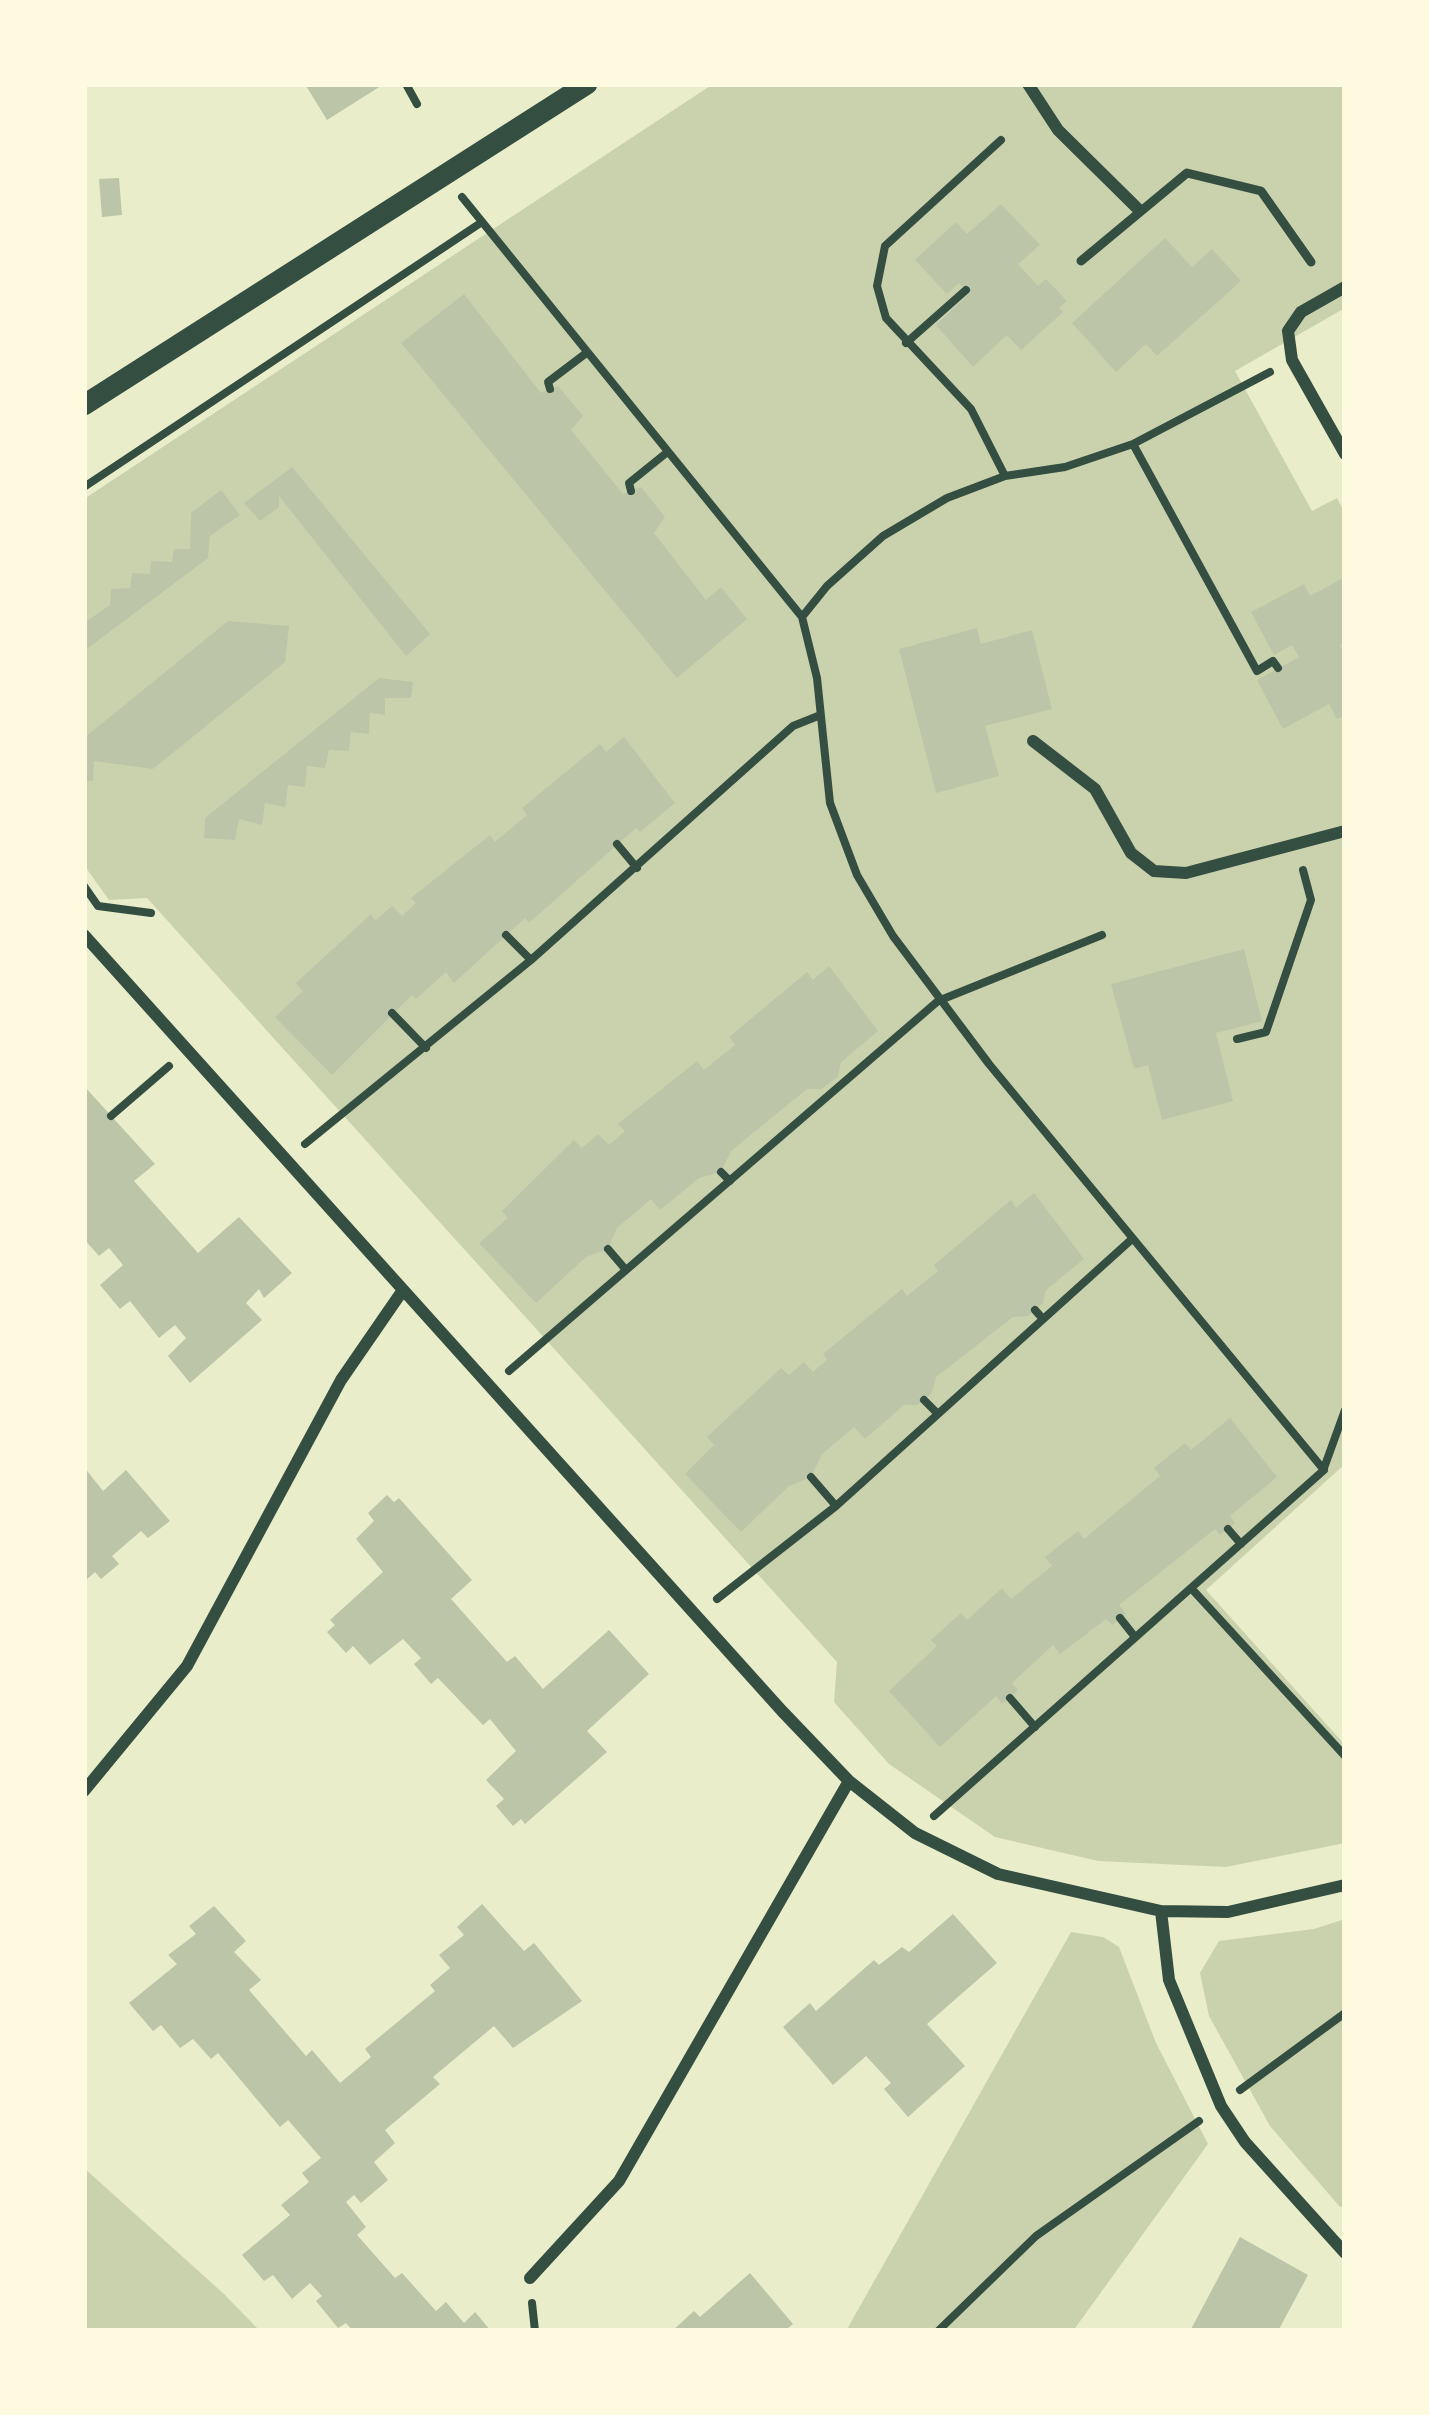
<!DOCTYPE html>
<style>
body{margin:0}
#map{position:relative;width:1429px;height:2415px;overflow:hidden;background:#e9edc9;font-family:"Noto Sans",sans-serif}
canvas{display:block}
.frame{position:absolute;inset:0;border:87px solid #fefae0;pointer-events:none}
</style>
<div id="map">
<canvas width="1429" height="2415"></canvas>
<div class="frame"></div>
</div>
<script>
const context = document.querySelector('canvas').getContext('2d');
context.lineJoin = 'round';
function fillPath(path, color) { context.fillStyle = color; context.fill(path, 'evenodd'); }
const poly = rows => new Path2D(rows.map(r => 'M' + r).join(''));
function stroke(path, color, width, dash) { context.strokeStyle = color; context.lineWidth = width; context.lineCap = dash ? 'butt' : 'round'; context.setLineDash(dash || []); context.stroke(path); }
fillPath(poly([
 [713,84,1345,84,1345,308,1235,371,1312,511,1337,498,1345,513,1345,1464,1206,1590,1345,1745,1345,1843,1226,1867,1098,1861,995,1837,889,1764,834,1702,837,1662,147,898,109,900,84,865,84,499],
 [1345,1919,1345,2205,1340,2207,1270,2126,1209,2016,1200,1973,1219,1941,1314,1929],
 [1071,1932,1103,1937,1119,1947,1156,2043,1208,2144,1073,2331,846,2331],
 [84,2168,224,2294,260,2331,84,2331]
]), '#cad2ad');
fillPath(poly([
 [305,84,384,84,327,120],
 [119,178,122,215,102,217,99,179],
 [1001,204,1040,245,1018,264,1038,286,1046,279,1067,301,1059,308,1063,312,1021,350,1007,335,973,367,936,325,969,294,959,283,947,294,915,260,956,222,967,234],
 [1165,238,1192,267,1212,249,1241,281,1157,356,1146,344,1116,372,1072,323],
 [464,294,541,393,558,386,583,416,571,430,623,494,641,487,665,517,654,533,706,600,721,587,747,619,677,678,401,343],
 [292,467,430,634,406,656,279,496,279,507,260,521,244,503],
 [221,490,240,515,210,536,208,558,84,651,84,623,110,605,111,589,130,588,132,573,150,574,151,561,172,562,174,549,190,549,191,513],
 [1345,577,1345,642,1340,645,1345,654,1345,715,1337,719,1329,704,1283,729,1257,680,1299,657,1292,645,1274,655,1251,612,1304,584,1310,596],
 [228,621,289,626,285,662,153,769,94,761,93,781,84,781,84,738],
 [977,628,981,644,1032,630,1052,709,985,726,999,776,936,793,899,649],
 [379,678,413,682,411,698,385,698,385,715,370,713,369,734,351,732,349,751,329,750,325,768,307,766,305,787,288,785,285,807,265,803,262,825,239,819,235,840,204,838,205,818],
 [624,737,675,803,640,832,636,828,529,923,525,918,454,983,446,972,416,999,412,995,332,1075,275,1017,303,991,296,983,371,914,375,921,392,906,402,916,416,903,411,898,490,835,495,842,527,815,522,808,600,744,606,752],
 [1244,949,1262,1021,1216,1033,1233,1101,1162,1120,1148,1065,1134,1069,1111,984],
 [829,966,878,1031,841,1062,838,1077,821,1089,807,1089,731,1151,721,1172,699,1178,660,1210,651,1199,617,1228,608,1249,586,1257,536,1303,479,1243,508,1218,502,1211,574,1140,582,1148,598,1134,609,1145,625,1131,618,1124,697,1061,704,1070,735,1045,729,1037,807,972,813,980],
 [84,1086,155,1164,134,1181,198,1253,239,1217,292,1273,264,1298,259,1289,246,1303,262,1320,190,1383,168,1356,186,1338,175,1325,159,1338,130,1301,120,1309,100,1285,123,1265,109,1248,99,1256,84,1239],
 [1034,1193,1084,1259,1046,1290,1043,1303,1028,1316,1013,1317,936,1377,932,1393,917,1405,904,1405,865,1439,854,1427,822,1454,811,1477,789,1486,741,1532,685,1474,714,1445,707,1437,781,1368,789,1375,804,1362,813,1372,827,1360,823,1354,902,1289,907,1296,938,1271,934,1265,1011,1200,1016,1208],
 [1230,1418,1277,1477,1230,1516,1235,1523,1220,1535,1215,1529,1119,1605,1126,1614,1112,1625,1106,1619,1060,1654,1053,1645,1012,1683,1018,1690,1010,1698,1002,1704,996,1696,940,1747,889,1691,937,1646,931,1640,961,1613,967,1620,1002,1588,1011,1599,1052,1566,1045,1557,1078,1531,1084,1539,1160,1476,1154,1468,1185,1443,1191,1450],
 [84,1467,103,1491,126,1470,170,1521,148,1538,141,1531,112,1556,119,1564,101,1579,95,1572,84,1582],
 [387,1495,394,1502,399,1498,472,1580,451,1599,507,1662,515,1656,543,1689,609,1630,649,1674,587,1731,607,1752,525,1824,521,1819,513,1826,496,1806,504,1799,486,1780,516,1751,490,1719,483,1725,438,1678,431,1684,414,1664,421,1658,403,1639,370,1665,353,1646,346,1653,327,1632,335,1625,330,1620,383,1572,356,1539,374,1521,368,1513],
 [482,1904,524,1951,534,1943,582,2001,513,2048,494,2026,433,2077,440,2084,385,2130,395,2143,374,2162,388,2180,361,2203,354,2195,346,2202,366,2227,357,2235,395,2278,402,2273,436,2311,446,2302,464,2323,475,2312,491,2331,353,2331,346,2323,338,2328,316,2301,322,2296,310,2283,292,2299,273,2275,264,2281,242,2255,290,2215,281,2205,309,2182,302,2173,321,2158,288,2120,280,2127,218,2053,211,2059,193,2039,180,2048,161,2025,153,2031,129,2003,177,1964,168,1955,196,1934,189,1926,214,1906,246,1941,234,1952,261,1980,249,1990,306,2056,312,2050,340,2083,371,2057,365,2049,435,1991,430,1985,450,1968,439,1955,464,1935,457,1927],
 [953,1914,997,1963,927,2024,965,2066,908,2117,884,2089,891,2083,866,2056,833,2085,783,2027,810,2003,816,2011,874,1960,879,1965,902,1947,909,1952],
 [1240,2237,1308,2275,1278,2331,1190,2331],
 [750,2273,793,2324,784,2331,672,2331,694,2311,700,2317]
]), '#bcc5a7');
stroke(poly([
 [406,84,417,104],
 [1001,140,885,246,877,286,886,318,971,409,1005,476],
 [462,197,802,617,817,678,830,803,857,875,893,936,989,1064,1324,1470,934,1816],
 [906,343,966,290],
 [550,389,548,382,585,354],
 [1133,444,1257,671,1273,661,1278,668],
 [84,487,482,222],
 [631,491,629,483,665,454],
 [802,617,827,586,883,536,947,498,1005,476,1065,467,1133,444,1270,372],
 [617,844,637,868],
 [84,886,98,906,151,913],
 [506,935,531,960],
 [392,1013,426,1048],
 [1237,1039,1266,1032,1311,900,1303,870],
 [111,1116,169,1066],
 [305,1144,531,960,793,726,818,716],
 [721,1172,730,1181],
 [608,1249,626,1270],
 [1035,1310,1043,1319],
 [509,1371,938,1001,1102,935],
 [924,1400,936,1412],
 [1324,1468,1345,1410],
 [811,1477,836,1506],
 [1228,1529,1241,1544],
 [1191,1588,1345,1756],
 [717,1599,836,1506,1132,1239],
 [1120,1618,1135,1637],
 [1010,1698,1035,1727],
 [1240,2090,1345,2013],
 [532,2303,535,2331],
 [938,2331,1036,2236,1199,2121]
]), '#344e41', 8);
stroke(poly([
 [1081,261,1187,173,1261,191,1311,262]
]), '#344e41', 9);
stroke(poly([
 [1028,84,1058,130,1138,209],
 [1345,287,1301,312,1288,331,1292,360,1345,454],
 [1033,741,1095,789,1131,853,1154,871,1186,873,1345,831],
 [84,935,782,1711,849,1781,915,1833,998,1874,1161,1911,1228,1912,1345,1885],
 [84,1791,187,1666,341,1380,403,1290],
 [1161,1911,1169,1980,1221,2106,1245,2142,1345,2253],
 [530,2278,619,2181,849,1781]
]), '#344e41', 12);
stroke(poly([
 [84,405,587,84]
]), '#344e41', 21);
</script>
